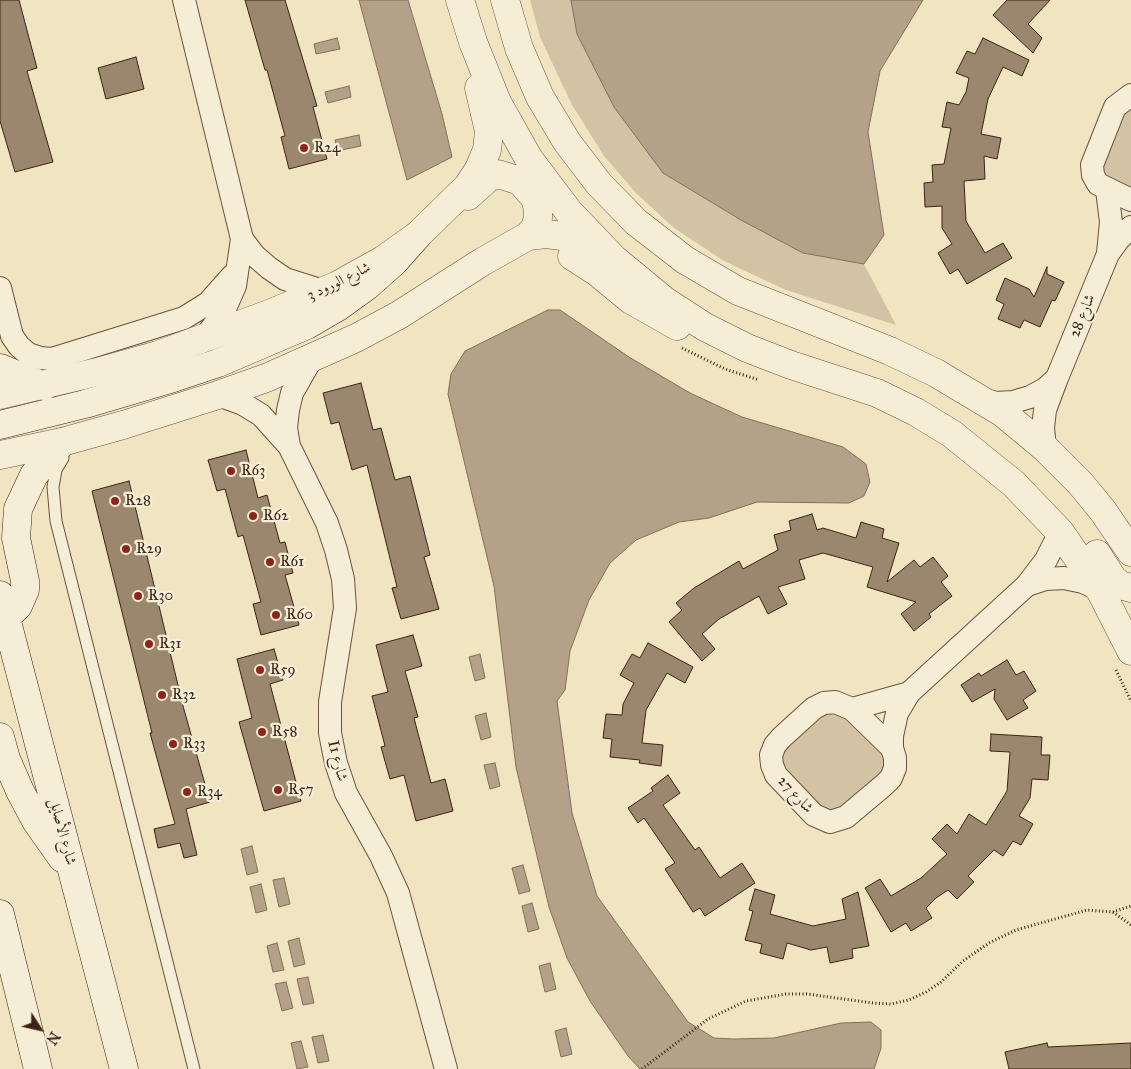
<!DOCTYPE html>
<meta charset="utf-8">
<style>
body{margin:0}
#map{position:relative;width:1131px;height:1069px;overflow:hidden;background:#f1e4c1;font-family:"IM FELL Great Primer",serif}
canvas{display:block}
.north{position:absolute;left:15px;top:1004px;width:50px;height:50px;-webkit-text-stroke:4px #f6edd7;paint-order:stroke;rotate:125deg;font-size:14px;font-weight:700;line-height:20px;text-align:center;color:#3c2315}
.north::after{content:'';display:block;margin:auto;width:18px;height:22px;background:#3c2315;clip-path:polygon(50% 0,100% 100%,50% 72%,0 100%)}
</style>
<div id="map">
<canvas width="1131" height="1069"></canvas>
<div class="north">N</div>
</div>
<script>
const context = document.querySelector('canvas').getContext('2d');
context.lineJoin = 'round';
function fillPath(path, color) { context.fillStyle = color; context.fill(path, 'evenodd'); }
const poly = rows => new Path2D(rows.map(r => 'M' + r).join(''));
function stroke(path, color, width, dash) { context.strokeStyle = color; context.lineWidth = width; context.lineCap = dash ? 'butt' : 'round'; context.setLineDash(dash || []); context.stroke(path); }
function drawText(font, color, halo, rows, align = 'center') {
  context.font = font + ' "IM FELL Great Primer",Amiri,serif'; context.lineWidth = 4.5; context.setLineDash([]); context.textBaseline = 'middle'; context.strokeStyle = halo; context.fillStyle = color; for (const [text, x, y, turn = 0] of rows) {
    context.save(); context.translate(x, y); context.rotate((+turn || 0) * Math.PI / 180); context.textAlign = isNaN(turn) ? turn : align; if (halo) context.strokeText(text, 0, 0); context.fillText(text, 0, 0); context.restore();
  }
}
fillPath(poly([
 [530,0,571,0,577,34,614,107,663,173,741,220,803,253,864,264,896,325,786,290,724,261,674,228,636,193,604,156,572,105,540,37],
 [1131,104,1131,189,1107,176,1104,169,1104,162,1126,109],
 [834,706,882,751,885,766,881,774,839,811,825,813,782,768,780,753,784,747]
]), '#d2c3a4');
const water = poly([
 [359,0,408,0,442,114,452,157,407,180,359,0],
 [571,0,923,0,880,71,868,132,884,235,864,264,803,253,741,220,663,173,614,107,577,34,571,0],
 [337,38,340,49,316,54,314,44,337,38],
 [349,86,351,97,328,103,325,92,349,86],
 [359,135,361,146,337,151,335,140,359,135],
 [548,310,560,310,629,357,690,393,742,417,843,447,866,464,870,482,864,496,849,503,757,502,709,518,679,522,636,540,610,563,589,600,570,651,565,690,557,701,572,813,597,896,688,1022,714,1038,733,1039,774,1038,841,1023,871,1022,881,1030,881,1048,874,1069,640,1069,628,1056,590,1001,567,958,549,907,516,767,494,586,448,394,451,374,465,351,548,310],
 [480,654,485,678,475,681,469,657,480,654],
 [486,713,491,737,481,740,475,716,486,713],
 [495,763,500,786,490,789,484,765,495,763],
 [252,846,258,872,247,875,241,849,252,846],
 [523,865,530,891,519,894,512,868,523,865],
 [284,878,290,904,279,907,273,880,284,878],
 [261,884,267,910,256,913,250,887,261,884],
 [532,903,539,929,528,932,522,906,532,903],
 [299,938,305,964,294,967,288,941,299,938],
 [277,943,284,970,273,972,267,946,277,943],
 [550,963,556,989,545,992,539,966,550,963],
 [308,977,314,1003,303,1005,297,979,308,977],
 [286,982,293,1008,282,1011,275,984,286,982],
 [566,1028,572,1054,561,1057,555,1031,566,1028],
 [323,1035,329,1061,318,1063,312,1037,323,1035],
 [301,1041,308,1067,297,1069,291,1043,301,1041]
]);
fillPath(water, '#b3a287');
stroke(water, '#836f59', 1);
const building = poly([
 [0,0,19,0,37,68,27,71,53,162,15,172,0,121,0,0],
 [245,0,285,0,317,106,313,107,327,159,289,169,281,137,285,136,267,70,265,70,245,0],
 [1007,0,1050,0,1028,24,1042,38,1033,53,993,15,1007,0],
 [983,38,1029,60,1022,76,1003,67,988,99,981,134,1001,138,997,159,984,156,985,179,964,181,966,221,985,253,1003,243,1012,258,967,284,958,269,950,274,938,253,952,244,942,228,942,206,925,207,924,183,933,182,932,165,944,164,951,128,942,127,947,102,959,105,966,92,969,78,956,73,967,51,975,54,983,38],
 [136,57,144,89,106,99,98,68,136,57],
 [1047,267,1047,274,1064,282,1055,301,1052,300,1040,327,1024,320,1020,328,998,319,1004,304,996,300,1005,278,1029,289,1034,297,1047,267],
 [361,383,373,430,381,428,395,480,410,476,430,555,424,557,439,609,401,619,392,588,397,587,367,465,352,470,339,422,331,424,323,393,361,383],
 [246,450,258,498,267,495,280,543,285,542,293,573,285,575,299,625,261,635,253,604,261,602,243,535,238,537,225,489,217,491,208,460,246,450],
 [129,481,183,706,210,802,186,809,197,855,184,858,180,843,158,848,154,829,175,824,150,733,152,733,92,491,129,481],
 [812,514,817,530,823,528,856,538,861,522,884,529,882,538,899,543,887,582,914,560,920,567,933,557,948,576,941,582,952,596,929,614,931,617,914,631,901,614,916,602,867,587,873,567,823,553,799,560,805,579,778,587,787,604,768,614,759,596,719,619,702,634,715,649,702,661,669,622,682,610,676,603,694,588,739,561,743,569,778,550,774,535,791,530,789,521,812,514],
 [413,635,422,666,405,671,418,717,414,718,431,783,445,779,453,811,416,821,404,775,390,779,381,747,385,746,372,696,388,692,376,645,413,635],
 [648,643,693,667,685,683,667,673,646,710,642,743,663,745,661,766,639,763,640,760,610,757,612,739,603,738,606,714,622,715,623,704,634,683,620,675,632,654,640,658,648,643],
 [274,649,283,680,270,684,301,801,264,811,239,722,252,718,237,659,274,649],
 [1007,660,1016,675,1024,671,1036,691,1023,700,1028,708,1007,720,994,699,995,689,972,702,961,685,979,673,981,676,1007,660],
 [991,734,1042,737,1041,755,1050,755,1048,780,1032,779,1030,798,1019,816,1033,824,1021,845,1013,841,1003,856,994,850,968,876,974,882,957,899,948,890,936,898,926,908,932,918,911,931,906,923,891,932,865,888,880,879,891,896,921,878,947,854,932,839,947,824,957,834,969,814,986,825,1007,791,1010,752,990,751,991,734],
 [668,775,680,793,663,805,695,850,699,847,720,878,742,863,755,883,705,916,700,908,693,912,665,869,675,863,644,818,638,823,628,808,653,791,651,788,668,775],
 [755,889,775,895,770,914,813,926,846,919,842,899,858,892,869,946,852,949,853,958,830,963,827,947,811,950,787,943,783,959,760,953,762,944,745,940,753,911,749,910,755,889],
 [1047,1043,1048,1047,1131,1043,1131,1069,1009,1069,1005,1052,1047,1043]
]);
fillPath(building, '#9a876e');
stroke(building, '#3c2315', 1);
const service = poly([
 [63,458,56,470,53,487,56,521,194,1069]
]);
const minor = poly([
 [184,0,242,239,235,286,223,313,205,337],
 [1131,95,1115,107,1092,165,1093,175,1098,184,1131,200],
 [1107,190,1111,222,1108,253],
 [242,239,254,255,269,268,285,279,323,291],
 [0,288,12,336,19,346,28,354,40,358,52,359,184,318,208,303,232,276],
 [218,395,243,404,261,415,289,446,327,523,336,550,343,579,345,608,330,702,330,733,336,763,346,793,381,856,398,893,446,1069],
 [981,399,996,403,1013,402,1030,397,1045,389,1057,378],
 [289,446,286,428,288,410,292,393,312,358],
 [1045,448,1043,428,1045,410,1057,378,1108,254,1118,240,1131,227],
 [1027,585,1045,579,1064,578,1083,582,1100,590],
 [835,702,852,709,892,748,895,758,895,768,891,778,884,785,846,817,830,822,814,815,776,775,772,765,771,755,775,745,782,737,814,708,824,703,835,702],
 [852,709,909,693],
 [892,748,892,736,897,713,909,693,1027,585,1046,560,1060,532]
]);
const tertiary = poly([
 [460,0,473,42,497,102,529,159,569,212,614,259,665,301,705,327,747,348,791,365,877,393,916,412,952,434,1014,484,1060,532,1100,590,1131,651],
 [505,0,519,48,540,97,567,142,599,184,636,222,685,260,738,291,890,351,936,373,1003,413,1045,448,1080,483,1103,511,1131,552],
 [468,196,488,178,498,174,520,181,535,198,538,209,538,218,535,228,528,236],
 [572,256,597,272,631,300,677,326],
 [0,395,101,371,158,355,269,314,338,285,383,260,418,235,468,186,479,169,487,150,489,131,479,88],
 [0,455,62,442,123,425,218,395,266,378,356,338,399,315,482,262,528,236,546,234,562,236,576,242,599,259],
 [1097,554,1113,579,1120,585,1131,588]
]);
const secondary = poly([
 [0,368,44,386],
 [0,425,85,404,173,378,218,363,307,325,338,307,367,286,394,262,418,235],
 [0,595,124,1069],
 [5,618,18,606,25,590,25,581,16,538,18,509,34,475,62,442],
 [0,737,6,759,20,791,36,821,62,858],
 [0,914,38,1069]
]);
stroke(service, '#695340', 13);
stroke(minor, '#695340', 24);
stroke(tertiary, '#695340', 29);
stroke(secondary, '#3c2315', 29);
stroke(poly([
 [682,348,725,369,759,380],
 [1116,670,1131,701],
 [1113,912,1131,925],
 [642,1069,708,1019,746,1001,786,994,807,994,873,1003,891,1004,909,1000,926,992,941,982,963,961,989,943,1016,930,1087,910,1113,912,1131,906]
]), '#3c2315', 3, [1, 2.5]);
stroke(service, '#f6edd7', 11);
stroke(minor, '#f6edd7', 22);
stroke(tertiary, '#f6edd7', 28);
stroke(secondary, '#f6edd7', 28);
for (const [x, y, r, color] of [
 [304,148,5,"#8f2418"],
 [231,471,5,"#8f2418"],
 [115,501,5,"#8f2418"],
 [253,516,5,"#8f2418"],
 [126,549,5,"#8f2418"],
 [270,562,5,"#8f2418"],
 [138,596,5,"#8f2418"],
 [276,615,5,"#8f2418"],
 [149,644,5,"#8f2418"],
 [260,670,5,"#8f2418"],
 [162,695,5,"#8f2418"],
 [262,732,5,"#8f2418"],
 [173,744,5,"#8f2418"],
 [278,790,5,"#8f2418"],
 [187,792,5,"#8f2418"]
]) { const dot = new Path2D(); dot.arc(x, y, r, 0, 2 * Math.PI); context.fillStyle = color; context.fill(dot); stroke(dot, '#f6edd7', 2); }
drawText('15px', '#3c2315', '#f6edd7', [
 ["R24",314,148],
 ["R63",241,471],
 ["R28",125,501],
 ["R62",263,516],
 ["R29",136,549],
 ["R61",280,562],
 ["R30",148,596],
 ["R60",286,615],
 ["R31",159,644],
 ["R59",270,670],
 ["R32",172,695],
 ["R58",272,732],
 ["R33",183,744],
 ["R57",288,790],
 ["R34",197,792]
], 'left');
drawText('15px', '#3c2315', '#f6edd7', [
 ["شارع الورود 3",339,282,-26],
 ["شارع 28",1083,316,-68],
 ["I1 شارع",337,761,76],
 ["شارع 27",795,795,47],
 ["شارع الأصايل",62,832,75]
]);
</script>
